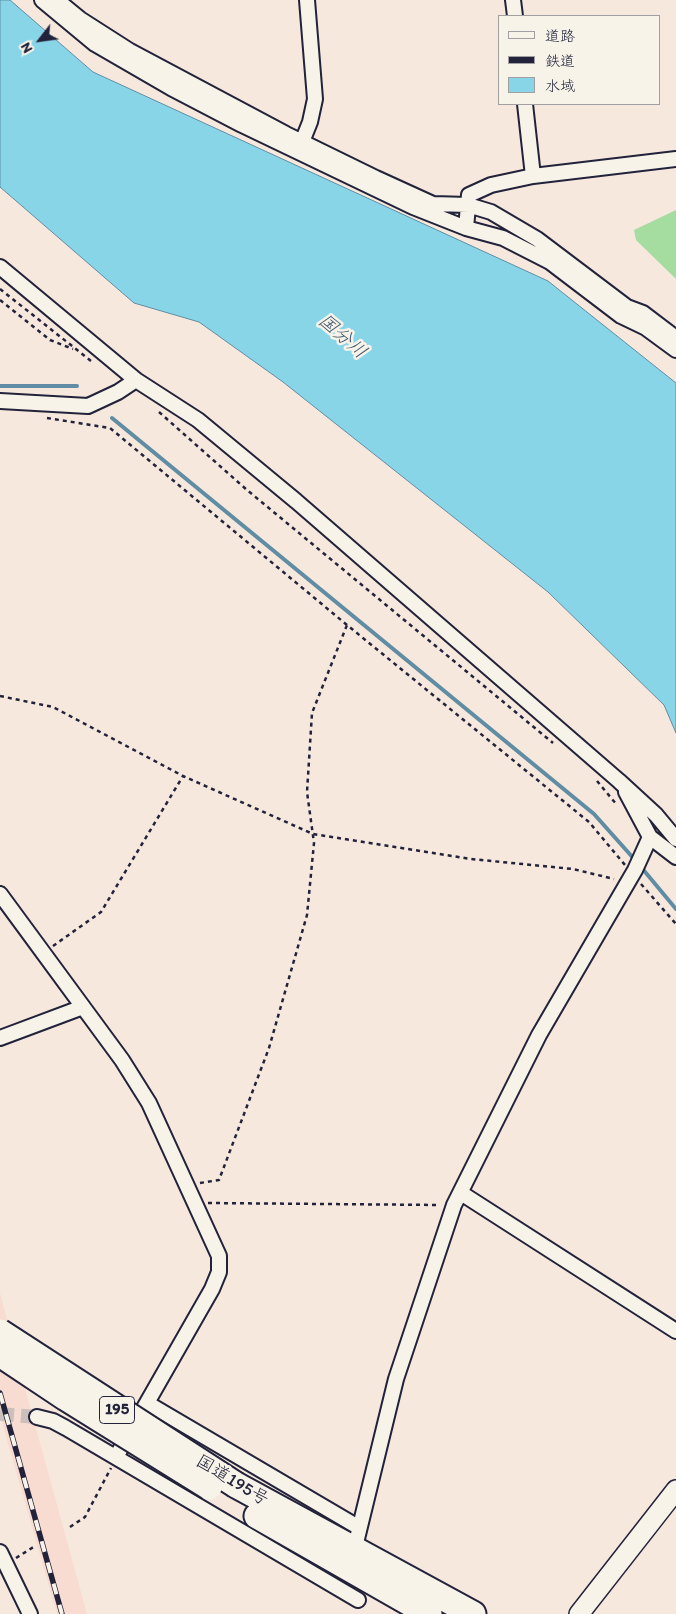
<!DOCTYPE html>
<meta charset="utf-8">
<style>
body{margin:0}
#map{position:relative;width:676px;height:1614px;overflow:hidden;background:#f7e8de;font-family:Itim,"Klee One",sans-serif}
canvas{display:block}
.legend{position:absolute;left:498px;top:15px;width:162px;height:90px;box-sizing:border-box;background:#f7f3e8;border:1px solid #a29fa3;margin:0;padding:6px 9px;list-style:none;font-size:15px;color:#22223b}
.legend li{display:flex;align-items:center;gap:10px;height:25px}
.legend b{width:25px;border:1px solid #a29fa3}
.north{position:absolute;left:15px;top:15px;width:50px;height:50px;-webkit-text-stroke:4px #f7f3e8;paint-order:stroke;rotate:240deg;font-size:14px;font-weight:700;line-height:20px;text-align:center;color:#22223b}
.north::after{content:'';display:block;margin:auto;width:18px;height:22px;background:#22223b;clip-path:polygon(50% 0,100% 100%,50% 72%,0 100%)}
</style>
<div id="map">
<canvas width="676" height="1614"></canvas>
<ul class="legend">
<li><b style="height:6px;background:#f7f3e8"></b>道路</li>
<li><b style="height:6px;background:#22223b"></b>鉄道</li>
<li><b style="height:14px;background:#89d5e8"></b>水域</li>
</ul>
<div class="north">N</div>
</div>
<script>
const context = document.querySelector('canvas').getContext('2d');
context.lineJoin = 'round';
function fillPath(path, color) { context.fillStyle = color; context.fill(path, 'evenodd'); }
const poly = rows => new Path2D(rows.map(r => 'M' + r).join(''));
function stroke(path, color, width, dash) { context.strokeStyle = color; context.lineWidth = width; context.lineCap = dash ? 'butt' : 'round'; context.setLineDash(dash || []); context.stroke(path); }
function drawText(font, color, halo, rows, align = 'center') {
  context.font = font + ' Itim,"Klee One",sans-serif'; context.lineWidth = 5; context.setLineDash([]); context.textBaseline = 'middle'; context.strokeStyle = halo; context.fillStyle = color; for (const [text, x, y, turn = 0] of rows) {
    context.save(); context.translate(x, y); context.rotate((+turn || 0) * Math.PI / 180); context.textAlign = isNaN(turn) ? turn : align; if (halo) context.strokeText(text, 0, 0); context.fillText(text, 0, 0); context.restore();
  }
}
fillPath(poly([
 [0,1293,26,1392,87,1614,57,1614,0,1416]
]), '#f8dbd1');
fillPath(poly([
 [676,210,676,279,636,240,634,230]
]), '#a5dc9f');
const water = poly([
 [0,0,10,0,93,72,548,281,676,383,676,733,664,705,548,592,283,382,199,322,134,303,0,187,0,0]
]);
fillPath(water, '#89d5e8');
stroke(water, '#608da3', 1);
stroke(poly([
 [0,386,77,386],
 [112,418,594,814,635,860],
 [641,867,676,909]
]), '#608da3', 4);
stroke(poly([
 [0,1414,37,1417]
]), '#ccc0bd', 14, [14, 7]);
const street = poly([
 [42,0,95,44,171,88,242,125,413,207,466,228,503,238,550,262,621,316,646,328,676,350],
 [57,0,80,19,130,51,286,134,376,178,433,204,468,205,491,212,537,239,627,307,643,313,676,338],
 [513,0,515,16],
 [525,104,533,176],
 [302,142,310,122,315,99,307,0],
 [466,228,469,195,491,185,533,176,676,159],
 [0,267,136,380,198,420,296,501,619,781,656,815,676,839],
 [0,401,88,406,118,392,136,380],
 [626,792,650,837],
 [0,894,122,1060,149,1103,219,1256,219,1272,212,1289,116,1457],
 [0,1038,83,1007],
 [461,1193,676,1331],
 [147,1403,358,1527],
 [37,1417,53,1421,66,1428,358,1600],
 [354,1551,396,1379,454,1205,539,1035,635,870,650,837,676,857],
 [0,1552,30,1614]
]);
const secondary = poly([
 [579,1614,676,1490]
]);
const highway = poly([
 [236,1485,473,1614],
 [257,1516,429,1614]
]);
stroke(street, '#22223b', 18);
stroke(secondary, '#22223b', 22);
stroke(highway, '#22223b', 29);
stroke(poly([
 [0,289,91,361],
 [0,300,50,340,73,349],
 [159,412,247,490,553,743],
 [47,418,110,428,347,625,589,822,625,865],
 [0,696,53,707,183,776,313,834,471,859,573,869,614,879],
 [597,781,617,805],
 [641,884,676,924],
 [53,946,101,912,183,776],
 [200,1183,219,1180,269,1048,307,915,314,843,307,792,312,713,347,625],
 [208,1203,440,1205],
 [70,1527,85,1517,111,1468],
 [16,1558,35,1546]
]), '#22223b', 2.5, [4, 4]);
stroke(street, '#f7f3e8', 14);
stroke(secondary, '#f7f3e8', 19);
stroke(highway, '#f7f3e8', 25);
const rail = poly([
 [0,1393,62,1614]
]);
stroke(rail, '#22223b', 5.5);
stroke(rail, '#f7f3e8', 4, [11]);
const highwayBridge = poly([
 [0,1332,236,1485],
 [0,1354,66,1398,209,1487]
]);
stroke(highwayBridge, '#22223b', 29, []);
stroke(highwayBridge, '#f7f3e8', 25);
for (const [x, y, w] of [
 [117,1410,35]
]) { const box = new Path2D(); box.roundRect(x - w / 2, y - 13.5, w, 27, 4); context.fillStyle = '#f7f3e8'; context.fill(box); stroke(box, '#22223b', 1); }
drawText('bold 16px', '#22223b', null, [
 ["195",117,1410]
]);
drawText('18px', '#22223b', '#f7f3e8', [
 ["国道195号",232,1481,31]
]);
drawText('italic 19px', '#41586f', '#f7f3e8', [
 ["国分川",342,337,41]
]);
</script>
